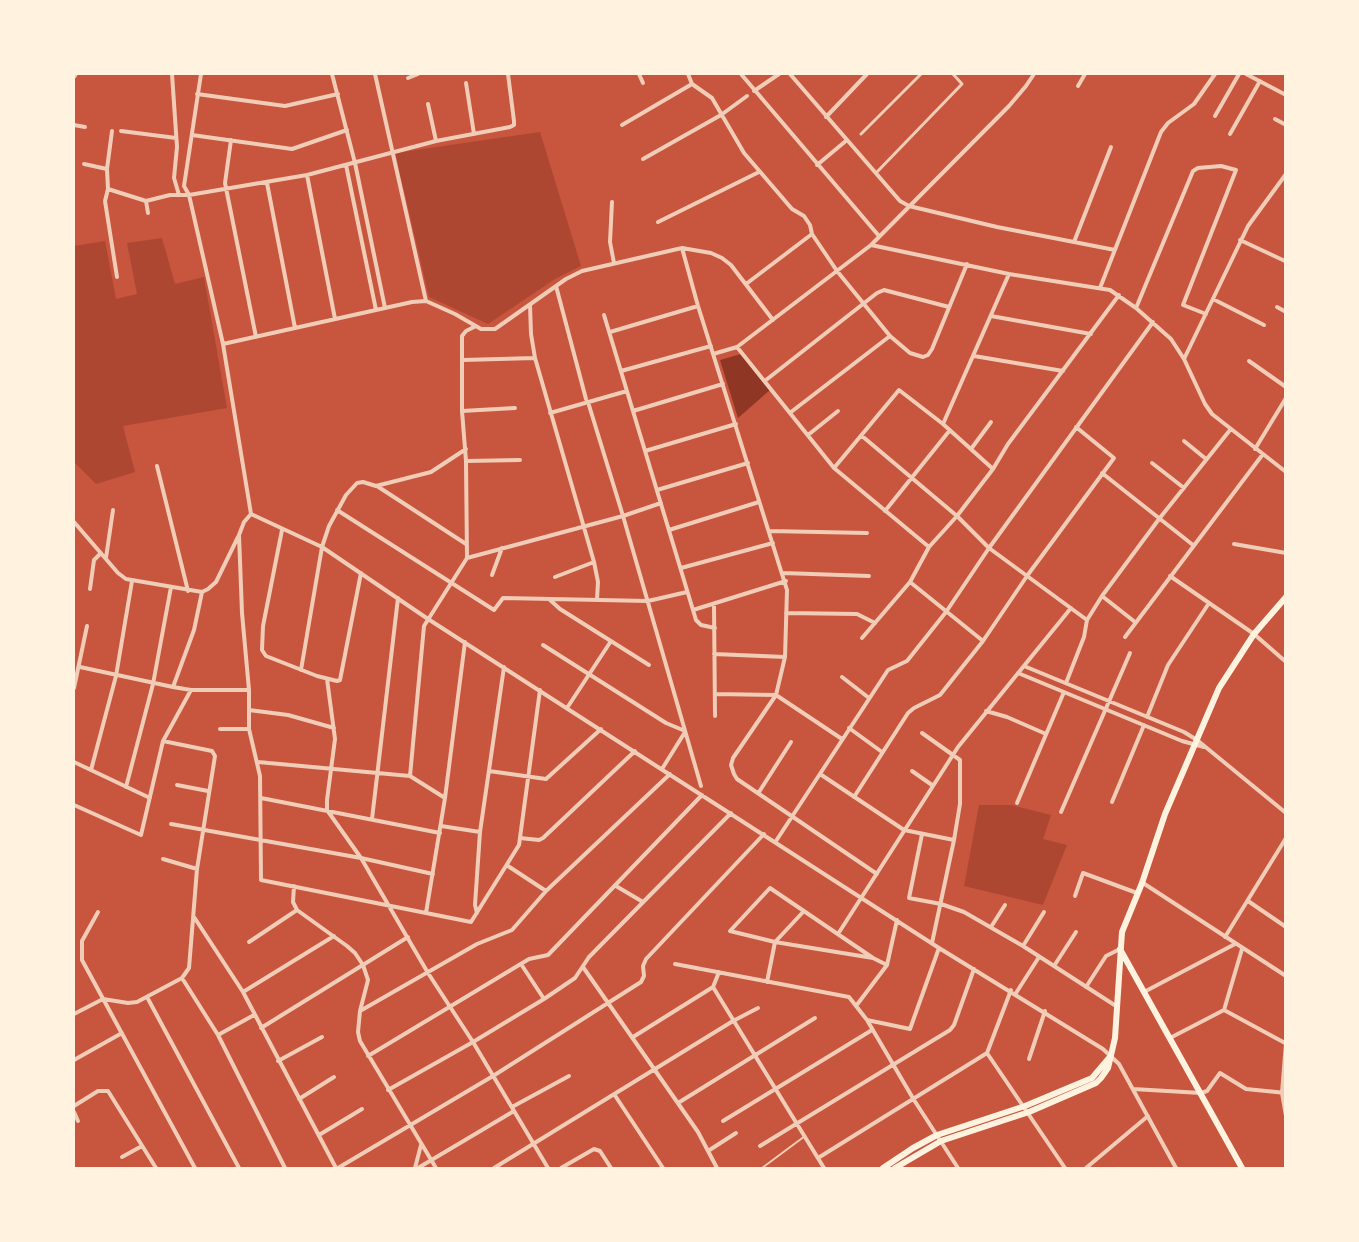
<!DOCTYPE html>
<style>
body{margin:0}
#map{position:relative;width:1359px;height:1242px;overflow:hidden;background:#c8553d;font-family:"Alegreya Sans",sans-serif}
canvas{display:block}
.frame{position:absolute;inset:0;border:75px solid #fff3e0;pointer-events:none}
</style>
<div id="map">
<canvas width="1359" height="1242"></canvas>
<div class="frame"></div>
</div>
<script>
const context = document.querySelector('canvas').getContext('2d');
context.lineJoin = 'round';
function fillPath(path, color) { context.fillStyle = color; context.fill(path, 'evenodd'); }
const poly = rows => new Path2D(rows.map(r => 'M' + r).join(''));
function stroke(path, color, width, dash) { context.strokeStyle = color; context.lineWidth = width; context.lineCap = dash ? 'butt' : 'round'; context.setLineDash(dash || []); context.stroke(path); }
fillPath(poly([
 [540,132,581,266,555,279,488,324,429,297,395,153],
 [162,238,175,284,204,277,227,408,123,426,135,472,96,484,74,462,74,246,105,241,116,299,137,294,127,243],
 [979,805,1011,805,1051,815,1043,839,1067,845,1043,905,964,886]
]), '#ae4732');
fillPath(poly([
 [741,354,770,390,738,418,720,360]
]), '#8f3625');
stroke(poly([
 [762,1168,805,1136]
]), '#f1ccb7', 2);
stroke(poly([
 [861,134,921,74],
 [876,173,962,84,953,74]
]), '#f1ccb7', 3);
stroke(poly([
 [172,74,177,147,174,178,179,195],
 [201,74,184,186,189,195,223,344,251,514],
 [332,74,355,163,385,308],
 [375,74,426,301],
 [639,74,643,83],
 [688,74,692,84],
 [741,74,879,236],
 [790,74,900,201,909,206,997,227,1115,250],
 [1246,74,1286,95],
 [74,77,76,74],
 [408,78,418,74],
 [466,83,474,134],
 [692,84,712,98,744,153,792,209,804,216,810,225,812,234,837,271,890,336,910,353,923,357,928,355,932,349,967,264],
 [1078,86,1085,74],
 [754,91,779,74],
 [197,94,285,106,338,94],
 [428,104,436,141],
 [1215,116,1239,74],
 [826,117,867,74],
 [1275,119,1286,125],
 [74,125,85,127],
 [622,125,692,84],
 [112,131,107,169,108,189,105,201,117,277],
 [121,131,176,138],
 [1230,134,1260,81],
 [192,135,292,149,347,130],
 [231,140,225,183,256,337],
 [643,159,721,115,747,96],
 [84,164,107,169],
 [346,165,376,310],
 [817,165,847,140],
 [307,175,335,319],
 [267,183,295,328],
 [108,189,146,201,170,195,189,195,307,175,436,141,510,127,514,125,514,121,508,74],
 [146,201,148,213],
 [612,202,610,242,614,263],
 [658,222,759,172],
 [1240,240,1285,261],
 [1074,242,1111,147],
 [871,245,1009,274,1110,290,1136,308,1171,339,1184,359,1205,404,1212,414,1286,472],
 [682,248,698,306,787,590,785,657,776,695,733,758,731,765,734,774,737,779,877,874],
 [746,284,812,234],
 [556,286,586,399],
 [1100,288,1161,132,1168,123,1194,104,1215,74],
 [1213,299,1264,325],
 [426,301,455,314,481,329,495,329,566,279,582,271,682,248,711,253,722,258,731,265,773,320],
 [530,305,531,334,535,358,594,562,598,582,597,599],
 [1277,307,1286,312],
 [1136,308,1193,171,1198,168,1221,166,1236,170,1183,305,1206,314],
 [604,315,696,620,701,625,715,628],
 [991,316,1091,334],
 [610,332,698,306],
 [223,344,412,302,426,301],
 [737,347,834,468,929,547],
 [713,354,737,347,871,245,1009,106,1026,86,1034,74],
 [974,356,1063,371],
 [1184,359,1248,226,1286,174],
 [463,360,535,358],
 [1249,361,1286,387],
 [621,371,711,346],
 [766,380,877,293,884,290,949,307],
 [588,402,623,516,701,786],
 [462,411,515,408],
 [633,411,723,384],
 [791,412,890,336],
 [550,413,627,391],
 [943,424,1009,274],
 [808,435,838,411],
 [862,436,957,516,989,548,1087,620],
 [1184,441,1206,459],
 [971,449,991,422],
 [1255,449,1286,398],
 [645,451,736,424],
 [466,461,520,460],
 [1152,463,1184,488],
 [157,466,188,591],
 [834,468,899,390,943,424,993,469],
 [1102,473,1193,545],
 [377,486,466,544],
 [657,490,748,463],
 [337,510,494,610,503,598,648,601,687,592],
 [885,511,950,430],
 [251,514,322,547,428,619,939,948,1103,1049,1119,1064,1176,1168],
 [251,514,244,522,239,535,242,613,249,690,249,729,260,776,261,880,471,922,519,845,540,690],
 [74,522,118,573,126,579,202,592],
 [282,530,263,626,262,650,266,656,317,676,337,681,340,680,361,573],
 [669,530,759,502],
 [769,531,867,533],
 [1234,544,1286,553],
 [106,558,113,510],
 [467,558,623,516,661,503],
 [681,568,773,543],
 [783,573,869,576],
 [492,575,502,548],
 [1170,576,1254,634,1286,662],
 [555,577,594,562],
 [910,582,983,641],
 [90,589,94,560,101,553],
 [202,592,208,589,216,582,238,537],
 [1102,596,1135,622],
 [549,599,560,609,649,665],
 [714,604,715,716],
 [693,610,786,581],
 [786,613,857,614,875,623],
 [1125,637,1263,454],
 [862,638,910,582,929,547,957,516,993,469,1008,444,1119,295],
 [543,645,666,723,685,731],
 [714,654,785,657],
 [1024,666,1184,732,1197,740,1286,813],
 [80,667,173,687,191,690,249,690],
 [301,670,322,547,329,526,346,495,357,483,363,482,376,486,431,472,466,449],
 [1018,673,1182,741,1204,747],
 [842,677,869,698],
 [327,679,335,739,327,800,327,810,361,858,428,973,473,1042,548,1168],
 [1066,683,1084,637,1087,620,1102,596,1159,519,1230,430],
 [173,687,194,630,202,592],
 [74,688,87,626],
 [715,694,776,695,842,739],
 [567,708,611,641],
 [249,710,288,715,334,728],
 [986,711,1007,717,1046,734],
 [1147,717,1168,665,1209,603],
 [849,728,882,752],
 [220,729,249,729],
 [922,733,960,760,960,804,954,840,932,943],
 [74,762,150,798],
 [258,762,410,776,445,798],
 [662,769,685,732],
 [91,770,116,676,132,581],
 [489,771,546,779,601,729],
 [912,771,932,785],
 [820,774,904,830,954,840],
 [410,776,424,626,467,558,466,461,462,411,462,336,466,331,476,326],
 [177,785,208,791],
 [126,787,153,684,171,587],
 [759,792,791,742],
 [854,797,908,713,914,708,940,695,983,641,1027,576,1114,458,1076,427],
 [261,798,440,833],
 [1112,802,1144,725],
 [1017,803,1064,692],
 [74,805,141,835,163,741,191,690],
 [1061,812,1130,653],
 [372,819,398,598],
 [171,824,361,858,433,874],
 [441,826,480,832],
 [922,834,909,898,941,904,964,912,1023,946,1116,1006],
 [520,838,539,840,543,838,635,751],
 [776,841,888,670,907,661,946,612,989,548,1153,322],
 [163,859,197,869],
 [508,866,546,891],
 [1143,883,1286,976],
 [294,886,293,902,297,910,347,946,355,953,363,965,368,980,360,1011,358,1032,360,1041,436,1168],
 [616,886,643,902],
 [1075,896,1083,873,1137,893],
 [1248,901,1286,927],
 [98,912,82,941,82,960,195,1168],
 [426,913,445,798,465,642],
 [477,913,475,905,480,832,504,667],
 [194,917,243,992,336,1168],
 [991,927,1005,905],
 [838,934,958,747,1071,608],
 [1225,937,1286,838],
 [249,942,297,910],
 [1023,946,1044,912],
 [873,958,770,888,730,931,775,942,873,958,887,965],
 [521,964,544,999],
 [675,964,849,997,867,1020,914,1100,958,1168],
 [1054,966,1076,932],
 [583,967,698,1132,717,1168],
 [182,978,218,1035,285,1168],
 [767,982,775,942,804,911],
 [713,987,824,1168],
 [1086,987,1106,956,1120,949],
 [243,992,334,936],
 [1144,992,1235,944],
 [1016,993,1039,957],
 [147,997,239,1168],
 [103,999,128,1003,137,1002,182,978,189,968,197,869,215,756,212,751,163,741],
 [856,1006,887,965,897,920],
 [1224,1010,1285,1043],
 [360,1011,477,944,512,930,546,891,670,774],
 [74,1014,103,999],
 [867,1020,910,1029,939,948],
 [261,1028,408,937],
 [218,1035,254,1015],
 [633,1037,713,987,719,972],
 [1170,1038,1224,1010,1242,949],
 [1286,1043,1282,1093,1286,1116],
 [987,1053,1065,1168],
 [368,1056,529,959,548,955,702,795],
 [1029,1059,1045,1011],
 [74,1060,122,1033],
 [278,1061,322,1037],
 [1133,1089,1201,1093,1207,1091,1220,1073,1246,1089,1286,1093],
 [388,1090,473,1042,544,999,575,978,589,957,731,813],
 [614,1094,663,1168],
 [299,1099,334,1077],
 [678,1103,815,1018],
 [74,1106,98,1091,108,1091,156,1168],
 [512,1107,569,1076],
 [74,1112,78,1121],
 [723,1121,872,1030],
 [319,1135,362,1109],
 [760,1146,950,1030,954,1025,974,969],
 [708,1151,736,1133],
 [122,1157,142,1146],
 [818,1158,987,1053,1011,990],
 [338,1168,493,1076,641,982,644,976,643,966,646,959,764,834],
 [415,1168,421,1145],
 [418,1168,514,1111],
 [494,1168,733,1021,758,1008],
 [561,1168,594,1149,600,1151,611,1168],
 [1086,1168,1148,1116]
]), '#f1ccb7', 4);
stroke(poly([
 [1120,949,1242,1168],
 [883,1168,913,1148,937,1135,1025,1106,1092,1078,1109,1058],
 [895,1168,941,1141,1029,1112,1096,1083,1101,1078,1108,1068,1115,1038,1122,932,1142,883,1165,814,1219,688,1254,634,1286,597]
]), '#fff3e0', 6);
</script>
